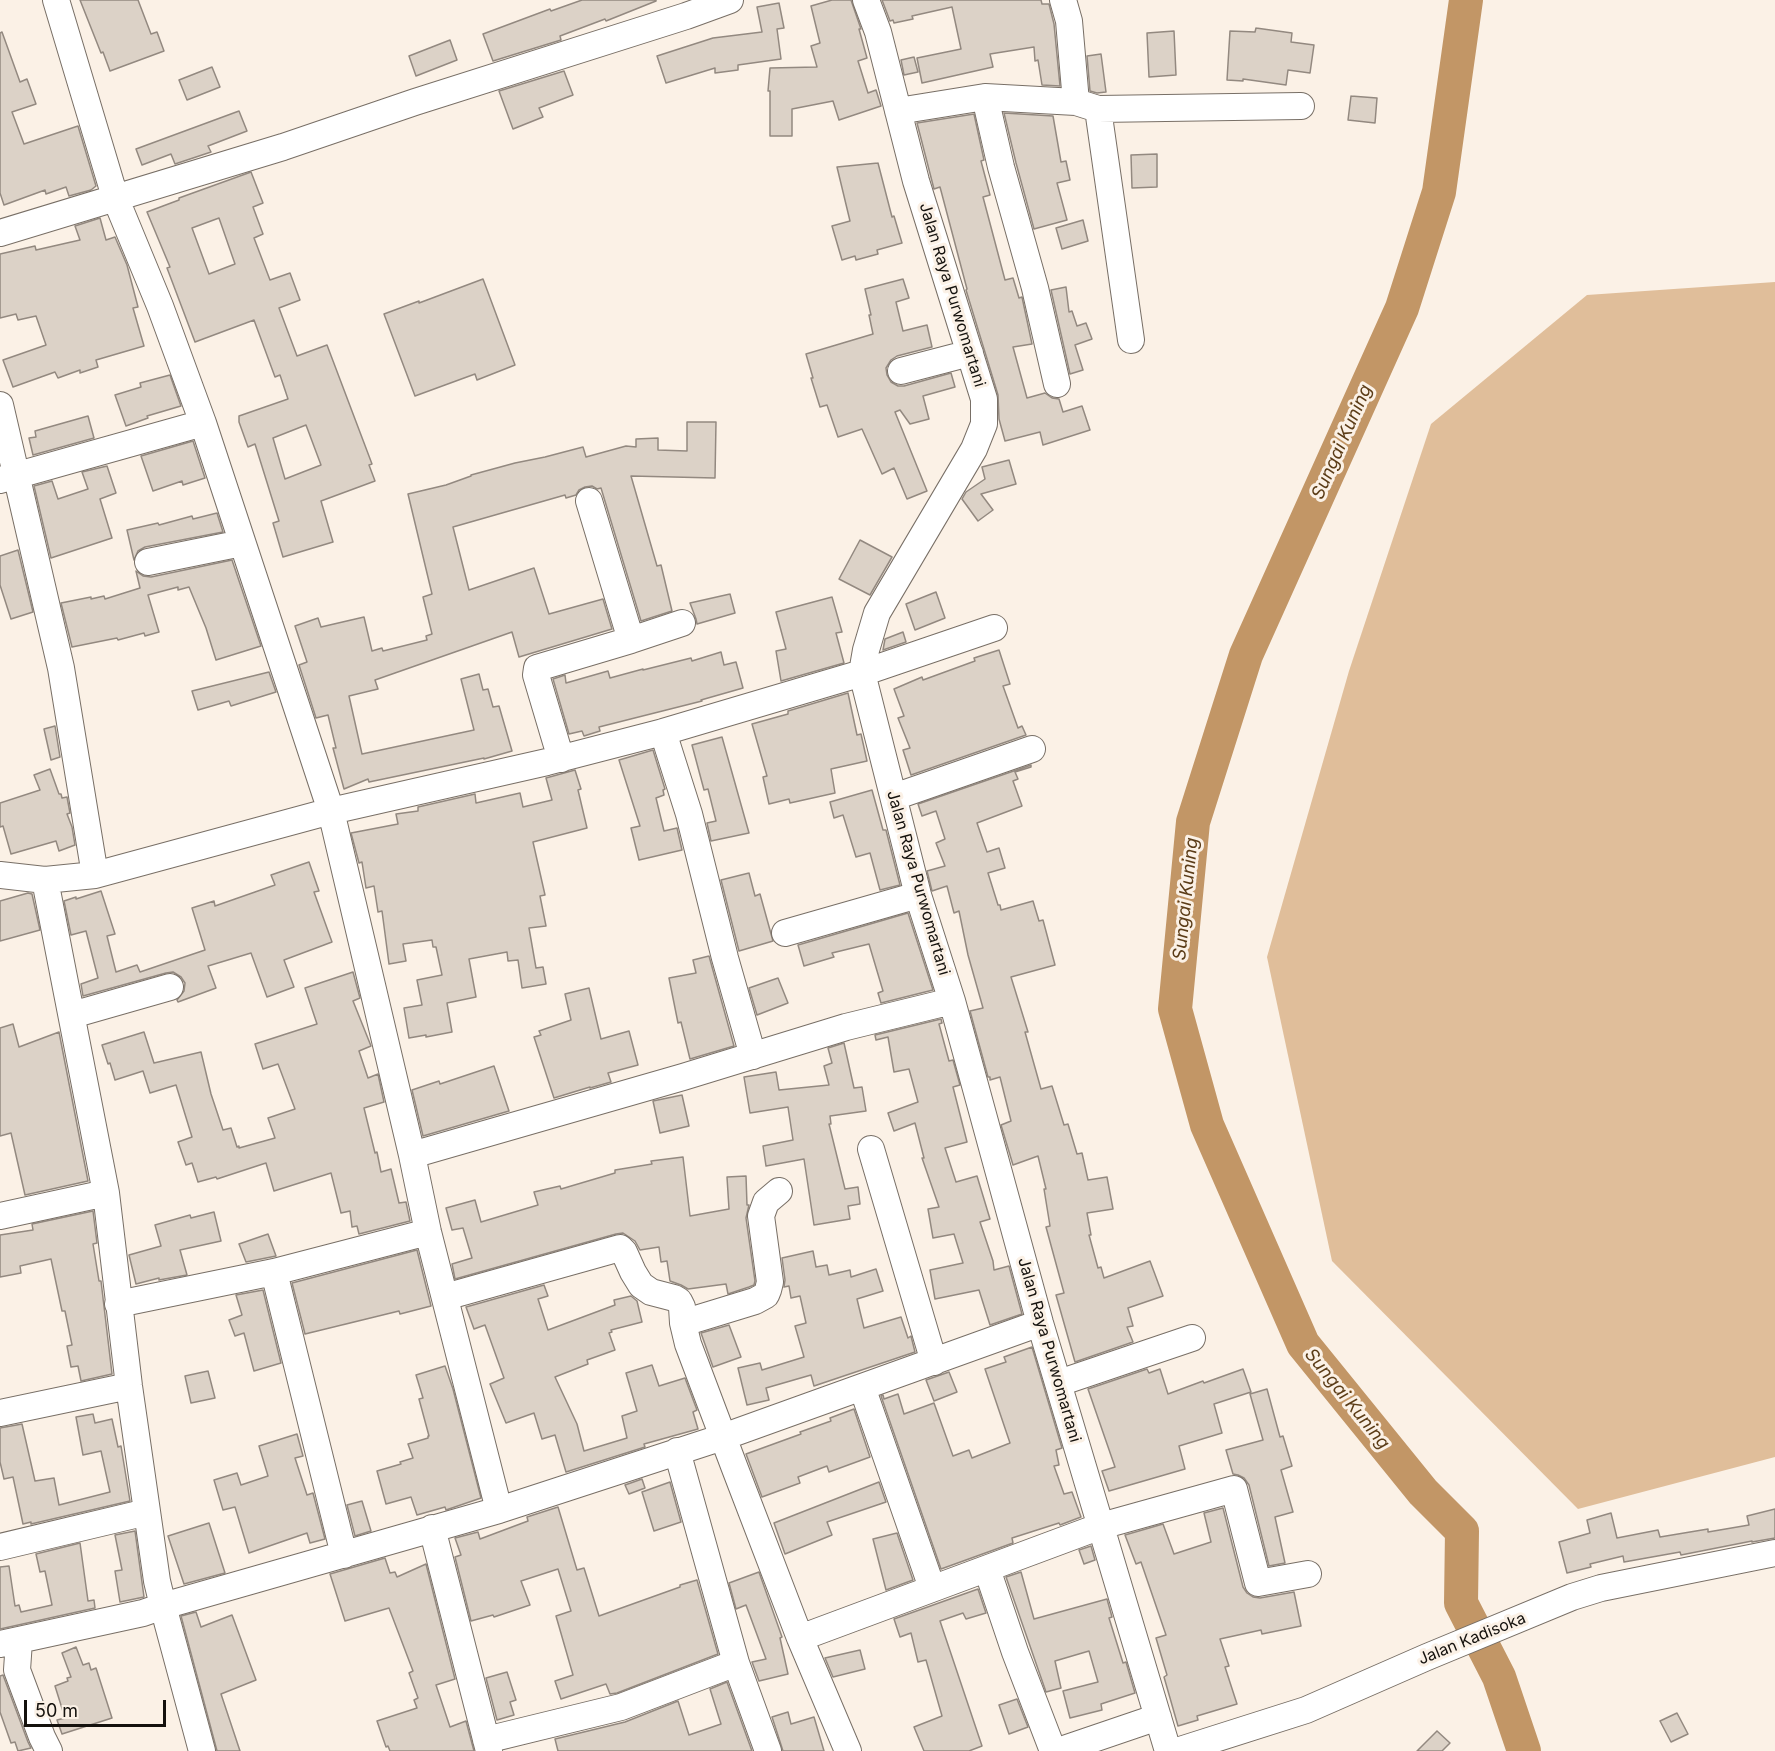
<!DOCTYPE html>
<style>
body{margin:0}
#map{position:relative;width:1775px;height:1751px;overflow:hidden;background:#fbf1e6;font-family:Inter,sans-serif}
canvas{display:block}
.scale{position:absolute;left:24px;top:1700px;width:142px;height:27px;box-sizing:border-box;border:3px solid #14110d;border-top:0;padding-left:8px;font-size:18px;line-height:21px;white-space:nowrap;color:#14110d;-webkit-text-stroke:4px #fbf1e6;paint-order:stroke}
</style>
<div id="map">
<canvas width="1775" height="1751"></canvas>
<div class="scale">50 m</div>
</div>
<script>
const context = document.querySelector('canvas').getContext('2d');
context.lineJoin = 'round';
function fillPath(path, color) { context.fillStyle = color; context.fill(path, 'evenodd'); }
const poly = rows => new Path2D(rows.map(r => 'M' + r).join(''));
function stroke(path, color, width, dash) { context.strokeStyle = color; context.lineWidth = width; context.lineCap = dash ? 'butt' : 'round'; context.setLineDash(dash || []); context.stroke(path); }
function drawText(font, color, halo, rows, align = 'center') {
  context.font = font + ' Inter,sans-serif'; context.lineWidth = 6; context.setLineDash([]); context.textBaseline = 'middle'; context.strokeStyle = halo; context.fillStyle = color; for (const [text, x, y, turn = 0] of rows) {
    context.save(); context.translate(x, y); context.rotate((+turn || 0) * Math.PI / 180); context.textAlign = isNaN(turn) ? turn : align; if (halo) context.strokeText(text, 0, 0); context.fillText(text, 0, 0); context.restore();
  }
}
fillPath(poly([
 [1775,282,1775,1457,1578,1509,1332,1261,1267,957,1349,671,1431,424,1587,295]
]), '#e0be9a');
stroke(poly([
 [1466,0,1439,192,1402,308,1246,655,1193,822,1175,1009,1207,1125,1303,1344,1423,1492,1462,1531,1461,1603,1499,1677,1524,1751]
]), '#c29666', 34);
const building = poly([
 [80,0,138,0,151,34,157,32,164,51,110,71,103,52,101,53,80,0],
 [582,0,656,0,656,1,606,21,605,19,560,36,561,40,493,61,483,34,550,9,551,11,582,0],
 [832,0,851,0,861,29,859,29,867,58,858,61,868,93,876,90,881,106,839,120,833,101,792,109,792,136,770,136,770,91,768,91,770,68,817,67,811,46,820,43,811,6,832,0],
 [882,0,1041,0,1042,4,1049,4,1054,24,1060,86,1042,85,1038,60,1035,61,1034,47,990,54,993,67,922,83,917,58,961,49,952,7,912,16,913,19,894,23,893,20,890,21,882,0],
 [779,3,784,28,777,29,781,59,738,65,738,70,715,73,715,68,666,83,657,56,713,38,762,32,757,7,779,3],
 [1256,28,1292,33,1291,42,1314,45,1310,73,1288,70,1286,85,1243,79,1243,81,1227,80,1230,31,1255,32,1256,28],
 [1174,31,1176,75,1149,77,1147,33,1174,31],
 [2,32,20,82,27,79,36,104,12,112,24,144,78,126,96,186,91,190,69,196,66,187,46,194,45,190,4,205,0,193,0,33,2,32],
 [450,40,457,60,416,76,409,56,450,40],
 [1101,54,1106,92,1097,93,1090,91,1087,56,1101,54],
 [914,57,918,72,904,75,901,60,914,57],
 [212,67,220,87,187,100,179,80,212,67],
 [564,71,573,95,539,108,543,117,513,129,499,91,564,71],
 [1351,96,1377,98,1375,123,1348,120,1351,96],
 [239,111,247,131,208,146,211,152,175,164,171,154,142,165,136,149,239,111],
 [1004,113,1053,116,1061,162,1066,161,1070,180,1057,183,1067,220,1034,229,1016,163,1004,113],
 [974,114,984,160,981,161,990,195,983,197,1005,280,1013,278,1019,298,1022,297,1032,344,1013,347,1027,398,1045,393,1052,398,1059,399,1063,412,1082,406,1090,430,1043,445,1040,432,1005,441,999,419,998,395,966,290,967,289,940,187,934,189,917,123,974,114],
 [1157,154,1157,187,1132,188,1131,155,1157,154],
 [878,163,892,217,894,216,902,243,877,250,878,254,856,260,855,256,842,260,832,226,850,221,837,167,878,163],
 [251,172,263,203,253,207,263,234,254,238,270,280,290,273,300,300,279,308,297,356,327,345,372,464,369,465,375,481,321,501,333,542,283,557,273,523,279,521,255,444,248,447,239,422,239,416,288,399,280,375,275,377,254,320,195,342,167,268,170,267,147,212,179,200,179,198,251,172],
 [219,218,235,264,209,274,192,228,219,218],
 [306,425,321,465,285,479,273,438,306,425],
 [100,218,106,240,115,237,127,265,138,307,133,308,144,346,96,360,98,367,80,373,80,370,58,378,55,372,13,387,3,360,46,345,36,316,18,320,16,314,0,318,0,254,35,246,36,250,80,240,75,226,100,218],
 [1083,220,1088,241,1062,249,1056,228,1083,220],
 [483,279,515,365,477,380,475,374,415,396,384,314,419,301,419,303,483,279],
 [903,279,909,298,896,302,903,331,927,325,932,347,897,356,891,360,886,368,887,375,891,382,898,386,904,386,951,373,955,387,923,396,929,419,910,424,900,410,895,412,927,491,907,499,894,468,882,474,862,429,838,437,827,405,820,407,811,378,813,378,806,354,873,334,869,315,871,315,865,289,903,279],
 [1066,287,1069,312,1072,311,1077,326,1086,323,1092,339,1075,345,1083,370,1070,374,1051,290,1066,287],
 [170,375,181,406,147,416,148,418,126,426,115,395,141,387,140,383,170,375],
 [88,416,94,438,33,455,29,438,36,437,35,431,88,416],
 [687,422,716,422,715,478,631,476,657,566,661,565,672,611,641,621,601,488,597,489,592,486,585,487,579,490,576,495,566,498,565,495,453,527,469,590,534,568,549,614,603,599,612,629,519,657,512,632,375,680,378,689,349,696,362,754,474,730,461,679,479,674,483,690,488,689,493,707,499,706,512,751,484,759,484,758,369,782,368,779,344,789,333,748,336,748,328,715,316,718,299,665,307,662,295,626,318,618,321,627,364,617,372,651,382,648,383,651,427,640,426,636,432,634,423,597,432,594,408,494,446,485,471,476,471,475,515,463,545,457,583,447,586,457,626,446,636,447,636,439,658,438,658,450,687,451,687,422],
 [193,441,205,478,183,485,182,481,153,491,141,456,193,441],
 [1009,460,1016,484,981,494,993,510,978,521,962,499,966,492,985,479,982,467,1009,460],
 [107,466,116,493,100,499,112,538,51,558,34,486,52,481,58,499,88,489,82,472,107,466],
 [217,513,223,532,145,547,138,551,134,560,127,530,158,523,159,525,192,516,193,519,217,513],
 [860,540,892,557,870,595,839,579,860,540],
 [18,550,33,612,11,619,0,585,0,556,18,550],
 [232,560,261,646,216,660,206,628,189,587,178,590,178,587,148,595,159,632,145,636,144,633,118,640,117,638,72,647,61,603,91,597,91,599,104,596,105,599,140,588,136,571,143,576,151,577,232,560],
 [936,592,945,618,915,630,906,604,936,592],
 [730,594,735,613,697,624,696,619,690,603,730,594],
 [832,597,842,632,836,633,844,663,781,681,776,651,786,649,776,612,832,597],
 [903,632,906,642,883,650,885,639,903,632],
 [999,650,1010,684,1003,686,1018,728,1022,726,1026,735,911,775,903,750,910,748,898,718,904,716,894,689,922,677,923,680,975,661,974,658,999,650],
 [721,652,724,665,736,662,743,688,701,700,702,701,599,727,600,731,584,736,582,731,569,734,553,679,565,675,566,683,608,671,610,678,643,669,643,670,691,658,692,661,721,652],
 [269,672,276,692,231,706,229,701,198,710,192,691,269,672],
 [848,693,857,735,861,734,867,761,831,769,835,793,790,803,789,799,769,804,763,777,767,776,752,724,788,714,788,711,848,693],
 [55,726,60,757,51,760,44,729,55,726],
 [722,737,749,833,711,841,707,823,716,821,708,789,704,790,692,745,722,737],
 [653,750,665,789,663,790,664,795,656,798,664,831,677,828,682,850,639,860,631,828,640,826,619,760,653,750],
 [1031,765,1031,767,1015,772,1018,779,1013,781,1022,806,977,823,987,852,999,848,1005,868,988,873,998,905,1000,905,1001,910,1033,901,1039,921,1043,920,1055,965,1011,977,1028,1032,1025,1032,1041,1089,1052,1086,1064,1125,1068,1124,1077,1154,1082,1153,1088,1180,1107,1177,1113,1209,1087,1213,1091,1235,1089,1235,1098,1268,1101,1267,1104,1278,1150,1261,1163,1296,1128,1308,1133,1326,1127,1327,1133,1342,1075,1362,1056,1295,1064,1293,1046,1227,1050,1226,1044,1189,1046,1189,1038,1156,1013,1165,1001,1125,1011,1121,1000,1077,990,1080,990,1077,988,1077,970,1011,983,1008,968,955,959,911,954,913,947,886,932,891,927,871,945,866,936,843,945,839,936,811,922,816,918,804,1031,765],
 [50,769,59,794,61,794,62,798,67,797,70,813,67,814,72,827,75,845,59,851,56,841,11,854,3,826,0,827,0,803,40,790,34,775,50,769],
 [575,770,581,789,578,790,587,828,533,842,545,895,540,896,546,926,529,928,536,968,543,967,546,984,522,988,518,960,508,961,507,952,469,959,476,997,447,1003,452,1032,426,1037,426,1035,409,1038,404,1008,422,1005,417,980,442,975,436,947,433,947,432,940,403,944,406,961,389,964,382,911,378,912,374,886,366,888,362,862,359,863,351,833,398,824,396,814,418,811,418,807,475,794,476,803,520,793,523,807,552,800,546,778,575,770],
 [872,790,883,830,886,830,900,885,880,890,870,853,856,857,843,815,834,818,830,802,872,790],
 [309,862,319,891,314,892,332,942,284,960,294,987,267,997,251,953,208,966,216,988,178,1002,177,1000,184,991,185,983,181,977,173,972,166,973,83,996,81,984,98,978,86,931,71,935,64,901,76,897,76,899,101,891,115,934,107,936,116,972,137,965,140,972,205,950,192,908,214,901,215,906,275,885,271,875,309,862],
 [749,873,755,896,760,894,773,941,739,951,721,880,749,873],
 [28,893,32,894,40,930,0,941,0,901,28,893],
 [908,913,933,990,881,1003,878,993,883,991,869,944,832,953,834,957,804,966,798,945,908,913],
 [709,956,734,1046,690,1059,681,1022,678,1023,669,978,696,973,693,960,709,956],
 [353,972,360,998,353,1001,371,1046,359,1051,368,1078,378,1074,384,1102,364,1108,375,1153,377,1152,381,1172,391,1169,399,1203,406,1202,410,1221,359,1234,357,1226,352,1227,350,1211,341,1213,331,1173,274,1191,266,1163,217,1179,216,1177,198,1182,192,1163,186,1165,178,1142,192,1137,176,1085,150,1093,143,1071,115,1080,110,1063,108,1064,102,1045,144,1032,154,1063,201,1052,211,1094,223,1130,231,1128,237,1147,239,1146,239,1148,275,1138,268,1118,295,1109,278,1064,263,1069,255,1044,317,1024,305,988,353,972],
 [778,978,788,1003,757,1015,749,988,778,978],
 [589,988,601,1039,629,1031,638,1065,608,1073,611,1082,590,1088,590,1087,554,1098,534,1037,541,1035,539,1031,571,1020,565,994,589,988],
 [941,1019,942,1023,939,1024,949,1061,953,1060,960,1085,953,1087,967,1142,945,1148,956,1182,977,1176,990,1219,980,1222,993,1261,994,1270,1009,1266,1022,1314,990,1325,979,1290,935,1299,930,1270,963,1263,954,1234,933,1238,928,1209,939,1207,922,1158,924,1158,915,1123,894,1131,888,1113,918,1102,909,1069,894,1072,888,1037,876,1040,875,1035,941,1019],
 [13,1024,19,1047,59,1032,88,1181,25,1195,11,1133,0,1136,0,1028,13,1024],
 [844,1043,854,1088,862,1087,866,1111,830,1116,831,1124,829,1124,845,1189,858,1187,860,1204,848,1206,850,1219,814,1225,804,1159,766,1166,763,1146,793,1140,788,1107,750,1113,744,1077,776,1072,779,1090,829,1085,824,1066,832,1063,828,1048,844,1043],
 [494,1066,509,1111,423,1136,412,1090,439,1081,440,1084,494,1066],
 [682,1095,689,1126,660,1133,653,1101,682,1095],
 [683,1157,690,1216,729,1209,727,1177,746,1176,747,1205,749,1205,746,1218,755,1281,754,1285,749,1287,728,1294,726,1284,688,1289,681,1285,670,1281,667,1261,661,1262,659,1247,640,1250,635,1241,623,1233,616,1234,455,1279,452,1264,472,1258,463,1228,452,1230,446,1208,475,1200,481,1222,538,1205,534,1192,560,1186,561,1189,615,1173,615,1170,652,1164,651,1161,683,1157],
 [93,1211,97,1243,93,1244,99,1281,101,1281,112,1374,81,1381,78,1366,71,1367,67,1346,72,1345,65,1311,62,1311,51,1259,20,1266,21,1273,0,1277,0,1235,33,1230,32,1224,93,1211],
 [214,1212,221,1241,180,1250,187,1275,159,1280,159,1278,136,1284,129,1255,161,1246,155,1225,190,1215,191,1218,214,1212],
 [268,1234,276,1256,246,1262,239,1244,268,1234],
 [417,1250,431,1306,400,1314,399,1311,305,1334,292,1283,417,1250],
 [813,1251,816,1267,827,1265,829,1275,850,1270,851,1277,876,1269,883,1291,857,1299,864,1328,901,1317,908,1338,911,1336,915,1352,814,1386,811,1375,766,1388,769,1400,747,1405,738,1368,760,1363,762,1370,804,1357,795,1326,806,1323,800,1296,791,1298,789,1286,784,1287,785,1280,782,1258,813,1251],
 [544,1285,548,1296,538,1299,548,1330,615,1305,614,1300,631,1296,637,1301,642,1322,611,1330,612,1332,609,1333,615,1350,587,1360,588,1364,555,1377,577,1424,584,1451,627,1438,622,1416,637,1411,626,1373,652,1365,659,1386,685,1378,697,1410,693,1412,698,1429,644,1444,645,1447,566,1472,555,1435,542,1439,534,1413,506,1423,490,1384,504,1378,485,1325,474,1329,466,1307,544,1285],
 [263,1290,281,1363,254,1371,244,1333,235,1336,229,1320,242,1315,236,1295,263,1290],
 [729,1325,741,1357,713,1367,701,1333,729,1325],
 [1032,1347,1062,1448,1056,1450,1059,1465,1054,1466,1064,1494,1072,1492,1081,1517,1060,1525,1059,1523,1012,1538,1013,1543,941,1569,881,1396,883,1395,884,1399,898,1394,904,1414,934,1403,953,1456,969,1450,972,1458,1010,1443,985,1369,1006,1362,1004,1357,1032,1347],
 [445,1366,453,1389,481,1498,446,1510,445,1507,417,1515,411,1497,386,1504,377,1471,401,1464,400,1462,413,1458,408,1444,428,1438,428,1436,429,1436,419,1399,423,1398,416,1375,445,1366],
 [1147,1369,1149,1373,1160,1369,1168,1394,1203,1381,1204,1383,1243,1369,1251,1392,1214,1404,1222,1433,1179,1446,1185,1469,1109,1491,1102,1471,1115,1467,1088,1389,1147,1369],
 [208,1371,215,1398,191,1403,185,1376,208,1371],
 [949,1372,957,1392,934,1401,926,1380,949,1372],
 [1267,1389,1280,1437,1283,1436,1292,1466,1281,1470,1293,1512,1275,1517,1285,1563,1269,1566,1249,1485,1244,1478,1238,1475,1233,1474,1226,1450,1263,1440,1250,1394,1267,1389],
 [854,1409,870,1457,829,1472,827,1466,798,1477,800,1483,762,1497,746,1454,801,1434,800,1432,831,1421,830,1418,854,1409],
 [93,1414,95,1423,112,1419,118,1447,121,1446,130,1501,31,1524,31,1522,23,1524,13,1477,4,1479,0,1462,0,1428,22,1424,35,1481,54,1478,59,1505,110,1492,101,1451,83,1455,76,1417,93,1414],
 [297,1434,303,1456,295,1458,307,1495,313,1493,325,1539,310,1543,307,1533,249,1553,235,1507,223,1510,214,1480,237,1473,241,1485,268,1476,259,1446,297,1434],
 [642,1479,645,1488,629,1494,625,1485,642,1479],
 [670,1482,681,1522,654,1531,642,1492,670,1482],
 [879,1482,886,1502,827,1522,832,1535,785,1554,774,1523,879,1482],
 [362,1501,371,1531,355,1536,347,1505,362,1501],
 [558,1507,577,1570,584,1568,599,1616,680,1587,680,1585,697,1580,718,1654,617,1693,610,1694,606,1684,561,1699,555,1681,573,1675,556,1616,571,1611,558,1569,521,1581,530,1605,494,1617,493,1615,471,1621,455,1557,461,1555,455,1538,478,1532,480,1539,528,1521,527,1517,558,1507],
 [1223,1508,1243,1587,1247,1593,1253,1597,1260,1598,1294,1592,1301,1626,1262,1634,1261,1630,1220,1639,1229,1666,1225,1667,1237,1704,1197,1716,1198,1720,1178,1726,1164,1677,1167,1675,1156,1638,1166,1635,1141,1562,1136,1564,1125,1535,1163,1524,1174,1554,1211,1542,1204,1513,1223,1508],
 [1775,1509,1775,1538,1752,1542,1752,1541,1681,1555,1680,1552,1624,1562,1623,1556,1590,1564,1591,1567,1567,1573,1559,1542,1590,1533,1587,1520,1611,1513,1617,1538,1658,1530,1660,1537,1708,1529,1708,1532,1749,1525,1747,1516,1775,1509],
 [209,1523,225,1573,184,1584,168,1536,209,1523],
 [135,1531,144,1597,120,1602,115,1571,122,1570,115,1535,135,1531],
 [897,1533,913,1580,886,1590,873,1539,897,1533],
 [80,1543,88,1601,94,1600,95,1608,0,1629,0,1567,9,1566,15,1606,19,1605,21,1612,52,1605,45,1571,40,1572,36,1554,80,1543],
 [1091,1546,1095,1560,1084,1564,1079,1550,1091,1546],
 [385,1558,390,1573,395,1572,397,1577,426,1564,455,1679,436,1685,450,1727,466,1721,474,1751,390,1751,388,1746,386,1747,377,1721,417,1708,414,1700,418,1698,409,1673,413,1671,389,1608,345,1621,330,1574,385,1558],
 [759,1572,782,1637,780,1638,788,1674,759,1681,752,1662,766,1659,746,1605,736,1609,729,1583,759,1572],
 [1021,1572,1034,1619,1107,1599,1112,1617,1109,1618,1123,1663,1126,1662,1135,1693,1101,1704,1102,1710,1070,1718,1063,1691,1098,1682,1089,1651,1055,1661,1061,1688,1046,1692,1006,1577,1021,1572],
 [978,1589,986,1613,966,1619,963,1613,940,1621,982,1746,969,1751,924,1751,914,1727,942,1716,926,1660,918,1662,911,1633,900,1637,894,1619,978,1589],
 [196,1612,201,1627,232,1615,256,1680,221,1694,240,1751,217,1751,181,1616,196,1612],
 [76,1647,83,1665,89,1663,91,1670,96,1668,112,1718,62,1734,57,1720,65,1718,55,1686,68,1681,67,1678,71,1677,62,1653,76,1647],
 [860,1650,865,1669,833,1677,825,1658,860,1650],
 [507,1672,516,1700,510,1702,514,1715,497,1720,486,1678,507,1672],
 [3,1675,28,1742,31,1748,18,1751,15,1742,11,1743,0,1712,0,1676,3,1675],
 [727,1682,752,1751,558,1751,555,1739,625,1722,678,1701,689,1735,721,1724,710,1689,727,1682],
 [1017,1699,1028,1727,1009,1734,999,1705,1017,1699],
 [788,1712,791,1724,814,1717,824,1751,783,1751,772,1717,788,1712],
 [1677,1713,1688,1734,1671,1742,1660,1721,1677,1713],
 [1437,1731,1450,1743,1442,1751,1417,1751,1437,1731]
]);
fillPath(building, '#dcd2c7');
stroke(building, '#938980', 1.5);
const minor = poly([
 [56,0,115,197,160,306,203,423,331,811,412,1155,428,1232,499,1510],
 [866,0,878,32,916,181,984,399,984,424,974,449,877,613,866,650,862,673,918,895,952,1001,1040,1323,1168,1751],
 [1063,0,1069,21,1076,102],
 [985,97,1076,102,1098,109,1301,106],
 [1098,109,1131,340],
 [898,111,985,97,1001,167,1035,288,1057,384],
 [0,233,283,147,415,102,686,16,730,0],
 [901,371,970,353],
 [0,405,61,668,95,875],
 [0,480,203,423],
 [589,501,631,640],
 [148,562,242,543],
 [663,732,689,814,725,958,753,1056],
 [561,759,536,675,537,668,631,640,682,623],
 [894,797,1032,749],
 [0,875,45,880,95,875,331,811,547,762,663,732,862,673,994,628],
 [45,880,106,1193,129,1386,157,1581,163,1606,499,1510,723,1437,1040,1323],
 [785,933,918,895],
 [72,1015,170,987],
 [871,1149,934,1362],
 [412,1155,683,1077,846,1027,952,1001],
 [779,1191,766,1202,761,1216,770,1282,768,1290,766,1295,755,1301,683,1323,688,1344,734,1466,800,1638,848,1751],
 [0,1216,106,1193],
 [274,1272,344,1555],
 [445,1297,620,1248,624,1252,633,1272,641,1285,651,1292,674,1298,679,1301,682,1307,683,1323],
 [118,1304,274,1272,428,1232],
 [1059,1383,1192,1338],
 [862,1387,932,1588],
 [0,1413,129,1386],
 [677,1451,736,1663,768,1751],
 [432,1528,489,1751],
 [0,1547,147,1512],
 [987,1569,1015,1652,1053,1751],
 [800,1638,1101,1526,1234,1489,1258,1583,1308,1574],
 [19,1641,17,1670,42,1737,49,1751],
 [0,1644,143,1613,163,1606,202,1751],
 [486,1740,621,1707,736,1663],
 [1058,1751,1158,1717],
 [1177,1751,1306,1710,1427,1657,1572,1597,1601,1588,1775,1553]
]);
stroke(minor, '#786f66', 28);
stroke(minor, '#fff', 26);
drawText('16px', '#14110d', '#fbf1e6', [
 ["Jalan Raya Purwomartani",952,295,73],
 ["Jalan Raya Purwomartani",918,883,74],
 ["Jalan Raya Purwomartani",1049,1350,74],
 ["Jalan Kadisoka",1472,1639,-22]
]);
drawText('italic 18px', '#5b3c17', '#fbf1e6', [
 ["Sungai Kuning",1342,442,-66],
 ["Sungai Kuning",1186,899,-84],
 ["Sungai Kuning",1347,1399,51]
]);
</script>
